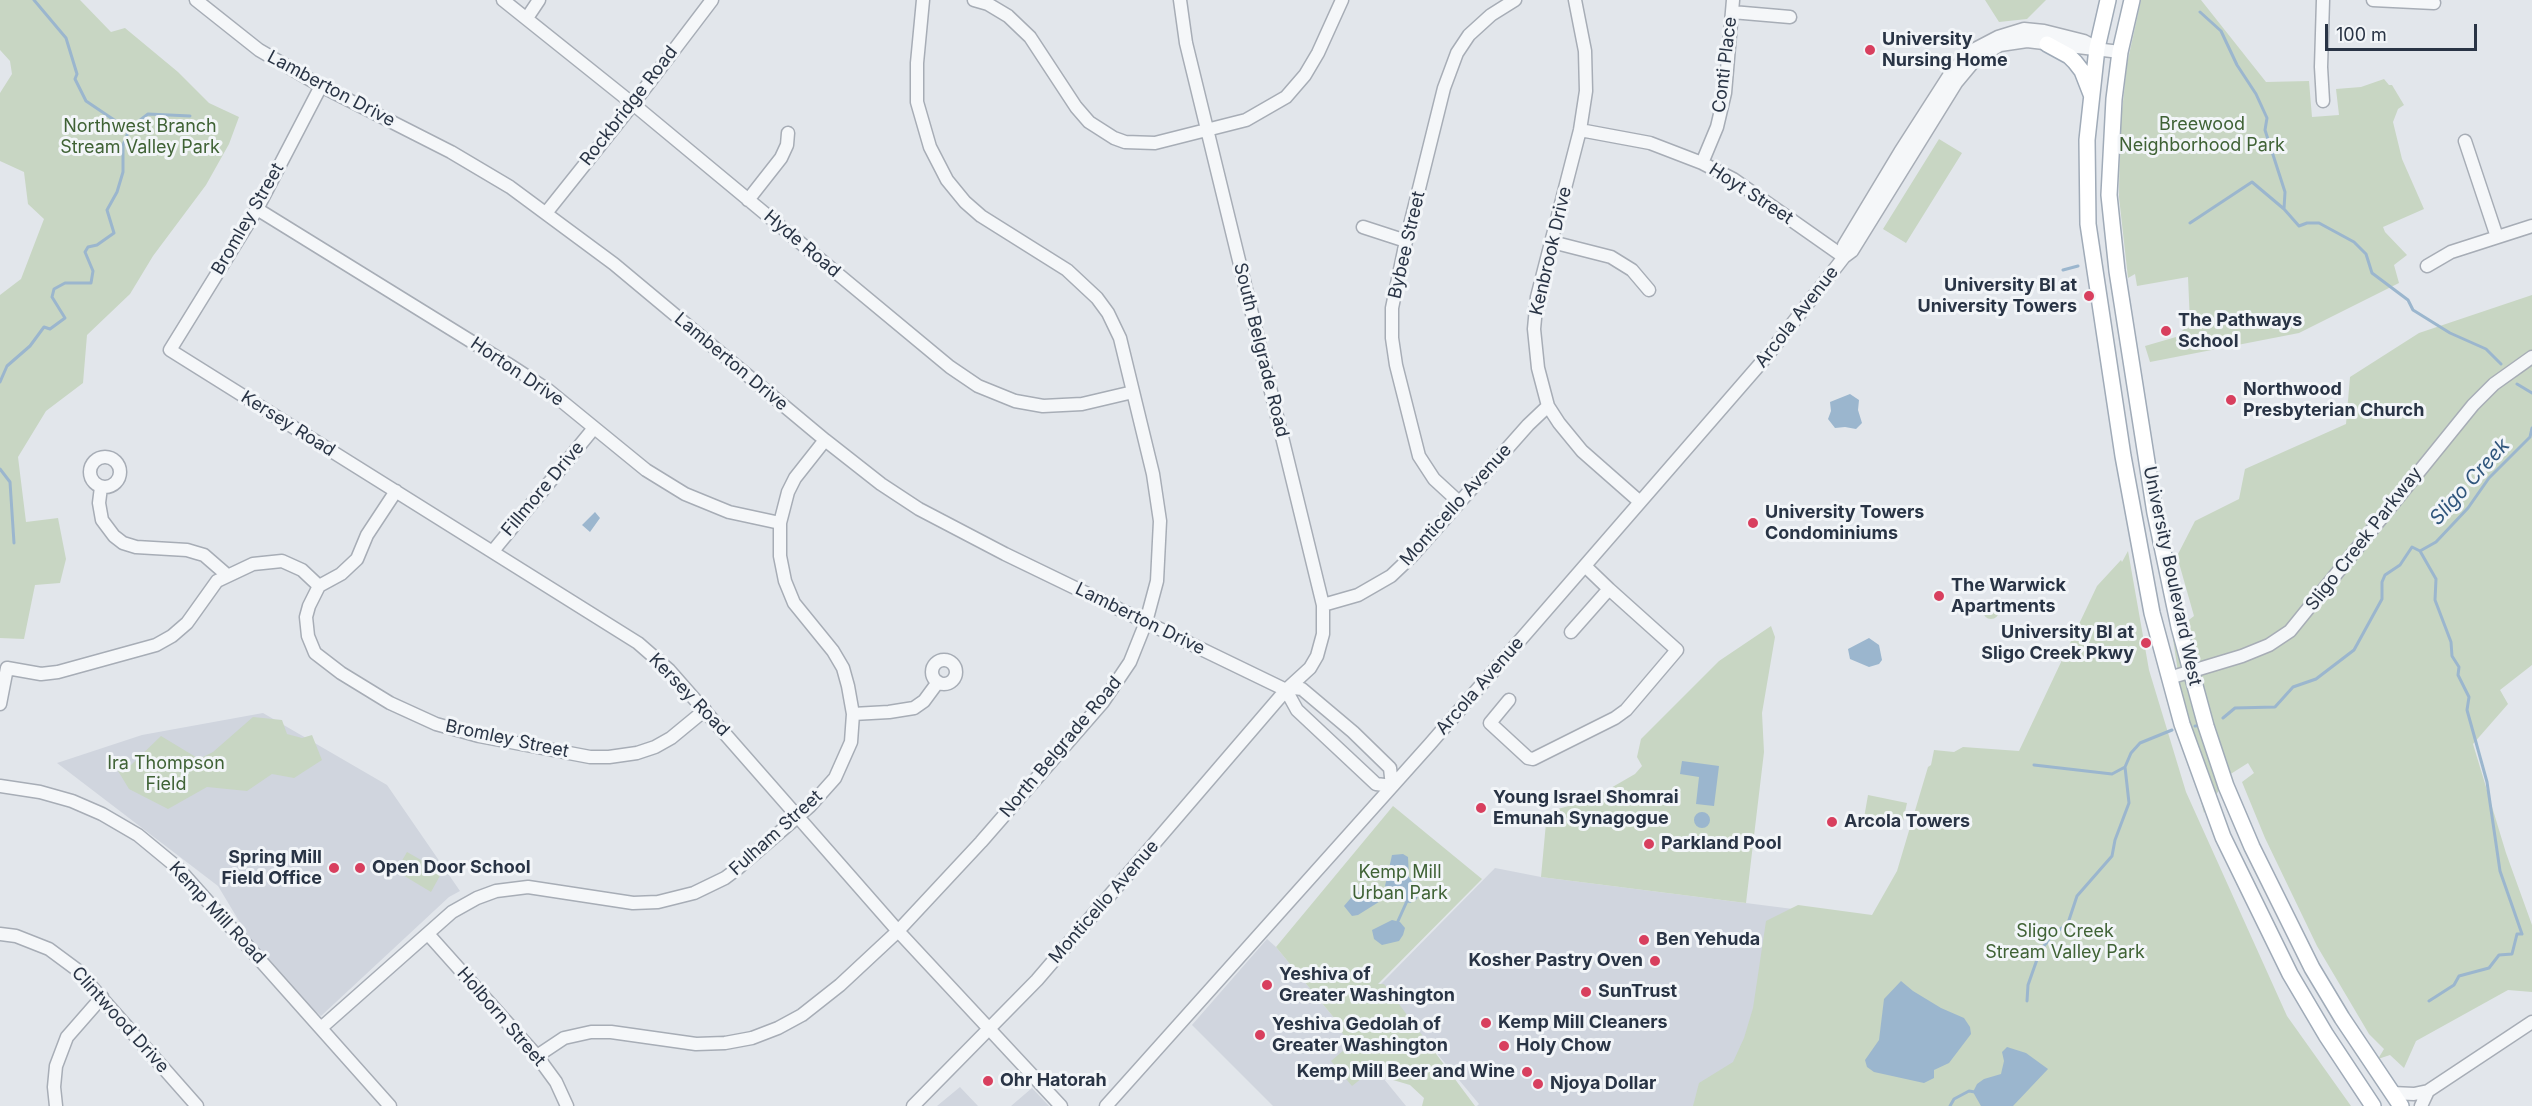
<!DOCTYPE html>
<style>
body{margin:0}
#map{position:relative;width:2532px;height:1106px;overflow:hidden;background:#e2e6eb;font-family:Inter,sans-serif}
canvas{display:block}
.scale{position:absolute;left:2325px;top:24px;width:152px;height:27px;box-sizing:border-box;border:3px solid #293445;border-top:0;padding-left:8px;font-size:18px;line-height:21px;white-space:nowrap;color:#293445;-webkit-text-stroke:4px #f2f5f8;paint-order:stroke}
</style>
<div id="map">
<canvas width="2532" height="1106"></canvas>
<div class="scale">100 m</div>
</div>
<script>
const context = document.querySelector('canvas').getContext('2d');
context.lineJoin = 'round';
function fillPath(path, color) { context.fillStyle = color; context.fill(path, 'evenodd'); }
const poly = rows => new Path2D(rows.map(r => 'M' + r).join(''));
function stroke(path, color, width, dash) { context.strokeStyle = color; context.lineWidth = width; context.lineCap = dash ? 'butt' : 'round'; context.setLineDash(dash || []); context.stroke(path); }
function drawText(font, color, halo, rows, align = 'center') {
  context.font = font + ' Inter,sans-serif'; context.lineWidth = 6; context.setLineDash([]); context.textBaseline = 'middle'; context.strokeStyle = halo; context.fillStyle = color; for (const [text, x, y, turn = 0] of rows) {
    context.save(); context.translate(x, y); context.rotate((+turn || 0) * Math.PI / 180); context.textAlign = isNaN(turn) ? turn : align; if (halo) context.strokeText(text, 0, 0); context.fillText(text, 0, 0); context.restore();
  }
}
fillPath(poly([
 [263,713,387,785,460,891,449,897,321,1016,268,969,218,886,57,763,142,735],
 [1495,868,1541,877,1793,909,1745,1061,1715,1106,1477,1106,1479,1104,1380,985],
 [1267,939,1276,947,1406,1106,1273,1106,1192,1025],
 [960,1087,978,1106,937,1106],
 [1032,1088,1049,1106,1011,1106]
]), '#d0d5de');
fillPath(poly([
 [0,0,80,0,111,32,125,28,178,72,209,103,239,117,229,144,206,185,153,256,130,294,87,335,83,383,46,411,18,457,26,522,58,518,66,559,60,583,35,585,24,639,0,638,0,295,21,279,44,219,28,204,24,172,0,161,0,93,12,74,10,61,0,50],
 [1985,0,2046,0,2027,19,1999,22],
 [2141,0,2201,0,2266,82,2309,81,2312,117,2339,115,2336,89,2361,87,2384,79,2389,85,2392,85,2404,105,2398,109,2393,122,2402,159,2424,209,2383,227,2385,232,2407,255,2394,265,2399,283,2299,333,2150,362,2145,346,2176,337,2190,323,2188,277,2137,286,2135,274,2128,278,2119,197,2120,130,2127,64],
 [1939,139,1962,153,1906,243,1883,229],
 [2532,295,2532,665,2500,690,2508,704,2473,744,2506,853,2532,925,2532,992,2508,990,2416,1041,2404,1068,2390,1055,2378,1059,2384,1049,2369,1034,2317,946,2265,838,2242,782,2254,773,2248,763,2229,775,2204,813,2193,771,2173,639,2185,623,2194,616,2177,556,2195,521,2239,499,2245,469,2346,424,2350,377,2419,333],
 [2128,551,2149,670,2186,792,2287,1016,2351,1106,1693,1106,1699,1083,1733,1062,1744,1038,1753,1008,1766,921,1798,905,1872,915,1897,871,1928,767,1931,765,1934,750,1954,752,1963,747,2019,751,2097,586,2121,560,2122,562],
 '1983 611a8 8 0 1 1 16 0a8 8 0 1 1-16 0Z',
 [1771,626,1775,637,1762,713,1764,752,1746,903,1541,877,1547,812,1590,800,1635,774,1642,766,1637,757,1641,739,1719,661],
 [253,717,282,720,287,734,302,738,312,735,322,760,294,778,272,774,247,791,207,787,168,809,129,789,112,761,131,765,161,736,199,759,213,752],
 [1868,795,1907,803,1902,826,1864,818],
 [1393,806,1482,879,1378,984,1384,984,1475,1106,1422,1106,1424,1098,1410,1085,1376,1075,1372,1070,1352,1086,1331,1061,1351,1044,1339,1029,1339,1024,1276,947],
 [407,852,442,872,431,892,396,871]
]), '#c8d6c3');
fillPath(poly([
 [1850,394,1859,400,1858,410,1862,423,1856,429,1845,427,1835,428,1828,419,1831,411,1830,402],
 [595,512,600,518,590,532,582,525],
 [1869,638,1879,645,1882,660,1879,664,1869,667,1850,659,1848,649],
 [1682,761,1719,766,1714,806,1696,804,1699,777,1680,774],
 '1694 820a8 8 0 1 1 16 0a8 8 0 1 1-16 0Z',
 [1403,854,1408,857,1409,877,1419,893,1417,899,1410,903,1404,902,1404,896,1398,888,1392,887,1387,890,1385,886,1392,855],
 [1383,889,1382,900,1358,915,1352,916,1344,906,1356,892],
 [1392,920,1400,922,1405,928,1403,935,1399,941,1382,945,1374,939,1372,930],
 [1901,981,1913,991,1941,1008,1964,1018,1970,1027,1971,1034,1949,1063,1934,1070,1934,1078,1924,1083,1874,1072,1867,1067,1865,1060,1879,1040,1884,999],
 [2007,1047,2026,1053,2048,1069,2013,1106,1981,1106,1973,1092,1977,1084,1984,1079,2001,1074,2004,1061,2002,1052]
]), '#9bb6ce');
stroke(poly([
 [2200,12,2221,31,2237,65,2256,94,2267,118,2265,130,2285,192,2284,209],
 [129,130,142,129,139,121,148,114,190,116],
 [2190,223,2252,182,2284,209,2299,226,2307,223,2319,223,2354,242,2366,254,2372,273,2408,300,2413,310,2450,333,2486,349,2501,364],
 [2063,270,2078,266],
 [0,382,7,366,30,346,44,327,50,329,65,318,52,297,54,289,65,283,91,283,93,271,85,252,88,247,97,245,114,233,107,210,117,192,123,172,123,145,129,130,86,101,75,79,77,74,66,38,34,0],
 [2517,384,2532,393],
 [0,469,10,482,14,543],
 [2420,551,2436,579,2435,600,2451,642,2452,656,2459,667,2458,675,2469,697,2467,710,2487,782,2500,871,2522,934,2517,934,2512,954,2499,955,2489,968,2459,976,2454,985,2429,1001],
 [2223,718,2235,708,2275,707,2293,687,2316,679,2354,650,2382,599,2382,582,2385,575,2400,565,2412,547,2420,551,2436,542,2468,508,2489,478,2530,437,2532,428],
 [2195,726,2196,726],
 [2034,765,2112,774,2125,767],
 [1398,921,1407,901],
 [2027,1001,2028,985,2040,951,2050,938,2068,923,2077,896,2112,856,2115,840,2129,803,2125,767,2131,753,2140,743,2172,730],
 [1950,1106,1954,1099,1969,1091,1975,1092]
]), '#9bb6ce', 3);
const minor = poly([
 [196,0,259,50,321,86,451,152,510,187,614,264,825,440,881,484,919,509,1005,554,1286,690,1294,688,1302,689,1353,732,1390,768,1392,786,1376,784,1297,710,1286,690],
 [503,0,633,104,950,367,978,386,1015,401,1043,406,1082,404,1133,392],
 [974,0,988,4,1008,16,1030,37,1076,107,1089,122,1114,138,1125,142,1155,143,1246,120,1286,97,1305,75,1318,53,1342,0],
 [1575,0,1585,51,1586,91,1580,130,1537,297,1534,329,1538,368,1548,406,1559,423,1582,451,1640,502],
 [2323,0,2321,67,2323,101],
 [2373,0,2434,3],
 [1732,12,1790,17],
 [527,18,539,0],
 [321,86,257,209,170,350,638,643,669,670,898,931,1061,1106],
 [1580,130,1650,143,1702,163,1733,179,1844,257],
 [2465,141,2497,237],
 [1702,163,1717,127,1725,93,1733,0],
 [748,200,781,158,787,145,788,133],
 [257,209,511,366,548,390,646,470,685,494,729,512,780,523],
 [546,213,633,104,712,0],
 [1363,227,1406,241],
 [1552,242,1611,257,1632,270,1649,290],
 [1844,257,1844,245,1900,152,1952,71,1975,49,1998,37,2024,29,2044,31,2084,41,2097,48],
 [2427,266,2451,252,2532,226],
 '90 472a15 15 0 1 1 30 0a15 15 0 1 1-30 0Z',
 [101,487,99,503,102,520,114,536,123,543,136,547,187,550,197,553,204,555,227,575],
 [396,491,367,535,357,559,341,574,319,586,309,606,306,617,308,636,315,653,341,673,390,703,436,724,479,736,590,757,609,757,637,753,655,747,671,738,705,710],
 [1459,502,1434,479,1419,456,1396,365,1392,338,1392,308,1406,241,1444,88,1457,53,1469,35,1491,15,1515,0],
 [493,551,594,428],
 [1585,566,1609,589],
 [1323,605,1358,595,1391,576,1412,556,1528,425,1548,406],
 '932 672a12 12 0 1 1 24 0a12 12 0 1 1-24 0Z',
 [2169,678,2242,656,2269,645,2290,631,2473,405,2494,384,2532,357],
 [1509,700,1490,723,1528,758,1533,759,1615,718,1626,710,1677,650,1609,589,1571,632],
 [0,704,7,668,41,674,58,672,156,645,172,636,187,623,217,581,253,564,282,561,302,570,319,586],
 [853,714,889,712,914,708,924,701,938,682],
 [0,786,40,792,72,801,102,814,138,835,178,868,390,1106],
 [0,934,16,936,49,949,76,969,197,1106],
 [428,934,537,1056,556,1082,567,1106],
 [321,1028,452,912,477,898,496,891,528,887,633,903,658,902,694,893,725,878,737,869,810,806,835,778,851,742,853,714,848,686,843,668,833,651,794,603,785,581,780,556,780,523,788,492,795,478,825,440],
 [537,1056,564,1038,591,1032,611,1032,696,1044,725,1043,752,1038,778,1028,802,1015,840,985,898,931,981,842,1103,702,1130,662,1146,622,1157,581,1160,521,1153,474,1120,338,1108,313,1097,298,1067,270,981,216,965,202,947,180,930,147,917,102,917,63,923,0],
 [2392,1093,2414,1094,2428,1091,2532,1022],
 [56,1106,54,1087,56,1066,67,1037,102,997],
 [913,1106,1037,980,1286,690,1310,668,1317,656,1323,634,1323,605,1186,43,1180,0],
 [1106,1106,1430,744,1767,356,1844,257,1852,251,1956,83,1976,59,2000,45,2027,41,2120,52],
 [2421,1106,2428,1091]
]);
const major = poly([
 [2108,0,2097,48,2087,140,2088,224,2123,456,2152,613,2182,724,2223,837,2290,974,2326,1035,2373,1106],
 [2132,0,2120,52,2114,99,2109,195,2117,271,2155,513,2179,627,2206,726,2226,786,2252,847,2312,968,2342,1018,2401,1106],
 [2047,44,2069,56,2075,62,2082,71,2091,94]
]);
stroke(minor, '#a7adb6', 15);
stroke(major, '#a0abb8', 18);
stroke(minor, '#f5f7f9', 12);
stroke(major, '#fff', 15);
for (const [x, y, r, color] of [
 [1870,50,6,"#d83f5e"],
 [2089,296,6,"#d83f5e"],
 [2166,331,6,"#d83f5e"],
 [2231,400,6,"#d83f5e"],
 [1753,523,6,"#d83f5e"],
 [1939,596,6,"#d83f5e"],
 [2146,643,6,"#d83f5e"],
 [1481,808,6,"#d83f5e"],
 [1832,822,6,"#d83f5e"],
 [1649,844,6,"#d83f5e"],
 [334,868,6,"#d83f5e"],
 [360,868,6,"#d83f5e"],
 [1644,940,6,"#d83f5e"],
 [1655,961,6,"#d83f5e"],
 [1267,985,6,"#d83f5e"],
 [1586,992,6,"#d83f5e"],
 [1486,1023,6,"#d83f5e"],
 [1260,1035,6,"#d83f5e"],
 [1504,1046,6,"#d83f5e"],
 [1527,1072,6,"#d83f5e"],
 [988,1081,6,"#d83f5e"],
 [1538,1084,6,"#d83f5e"]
]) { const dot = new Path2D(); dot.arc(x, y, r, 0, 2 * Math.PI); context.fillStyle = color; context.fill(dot); stroke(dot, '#f2f5f8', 2); }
drawText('bold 18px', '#293445', '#f2f5f8', [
 ["University",1882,40],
 ["Nursing Home",1882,61],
 ["University Bl at",2077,286,"right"],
 ["University Towers",2077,307,"right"],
 ["The Pathways",2178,321],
 ["School",2178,342],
 ["Northwood",2243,390],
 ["Presbyterian Church",2243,411],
 ["University Towers",1765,513],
 ["Condominiums",1765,534],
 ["The Warwick",1951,586],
 ["Apartments",1951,607],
 ["University Bl at",2134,633,"right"],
 ["Sligo Creek Pkwy",2134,654,"right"],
 ["Young Israel Shomrai",1493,798],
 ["Emunah Synagogue",1493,819],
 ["Arcola Towers",1844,822],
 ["Parkland Pool",1661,844],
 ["Spring Mill",322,858,"right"],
 ["Field Office",322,879,"right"],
 ["Open Door School",372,868],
 ["Ben Yehuda",1656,940],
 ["Kosher Pastry Oven",1643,961,"right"],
 ["Yeshiva of",1279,975],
 ["Greater Washington",1279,996],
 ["SunTrust",1598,992],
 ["Kemp Mill Cleaners",1498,1023],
 ["Yeshiva Gedolah of",1272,1025],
 ["Greater Washington",1272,1046],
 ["Holy Chow",1516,1046],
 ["Kemp Mill Beer and Wine",1515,1072,"right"],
 ["Ohr Hatorah",1000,1081],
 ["Njoya Dollar",1550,1084]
], 'left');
drawText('18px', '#293445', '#f2f5f8', [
 ["Conti Place",1725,65,-83],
 ["Lamberton Drive",331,89,28],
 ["Rockbridge Road",629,106,-52],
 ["Hoyt Street",1751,194,33],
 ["Bromley Street",248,219,-60],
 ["Hyde Road",802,244,40],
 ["Bybee Street",1407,245,-77],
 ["Kenbrook Drive",1551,251,-77],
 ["Arcola Avenue",1797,317,-52],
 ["South Belgrade Road",1261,350,76],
 ["Lamberton Drive",731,362,40],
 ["Horton Drive",517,372,34],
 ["Kersey Road",288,424,32],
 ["Fillmore Drive",543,489,-50],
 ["Monticello Avenue",1456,505,-48],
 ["Sligo Creek Parkway",2364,539,-52],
 ["University Boulevard West",2172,576,78],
 ["Lamberton Drive",1140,619,26],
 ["Arcola Avenue",1480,686,-49],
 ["Kersey Road",689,695,46],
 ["Bromley Street",507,739,12],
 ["North Belgrade Road",1061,747,-50],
 ["Fulham Street",776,833,-42],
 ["Monticello Avenue",1104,902,-49],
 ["Kemp Mill Road",217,913,47],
 ["Holborn Street",501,1017,49],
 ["Clintwood Drive",120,1020,48]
]);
drawText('18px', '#3f6235', '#f2f5f8', [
 ["Breewood",2202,125],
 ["Neighborhood Park",2202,146],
 ["Northwest Branch",140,127],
 ["Stream Valley Park",140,148],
 ["Ira Thompson",166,764],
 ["Field",166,785],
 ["Kemp Mill",1400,873],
 ["Urban Park",1400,894],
 ["Sligo Creek",2065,932],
 ["Stream Valley Park",2065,953]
]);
drawText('italic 20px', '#2f557c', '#f2f5f8', [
 ["Sligo Creek",2470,482,-48]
]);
</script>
